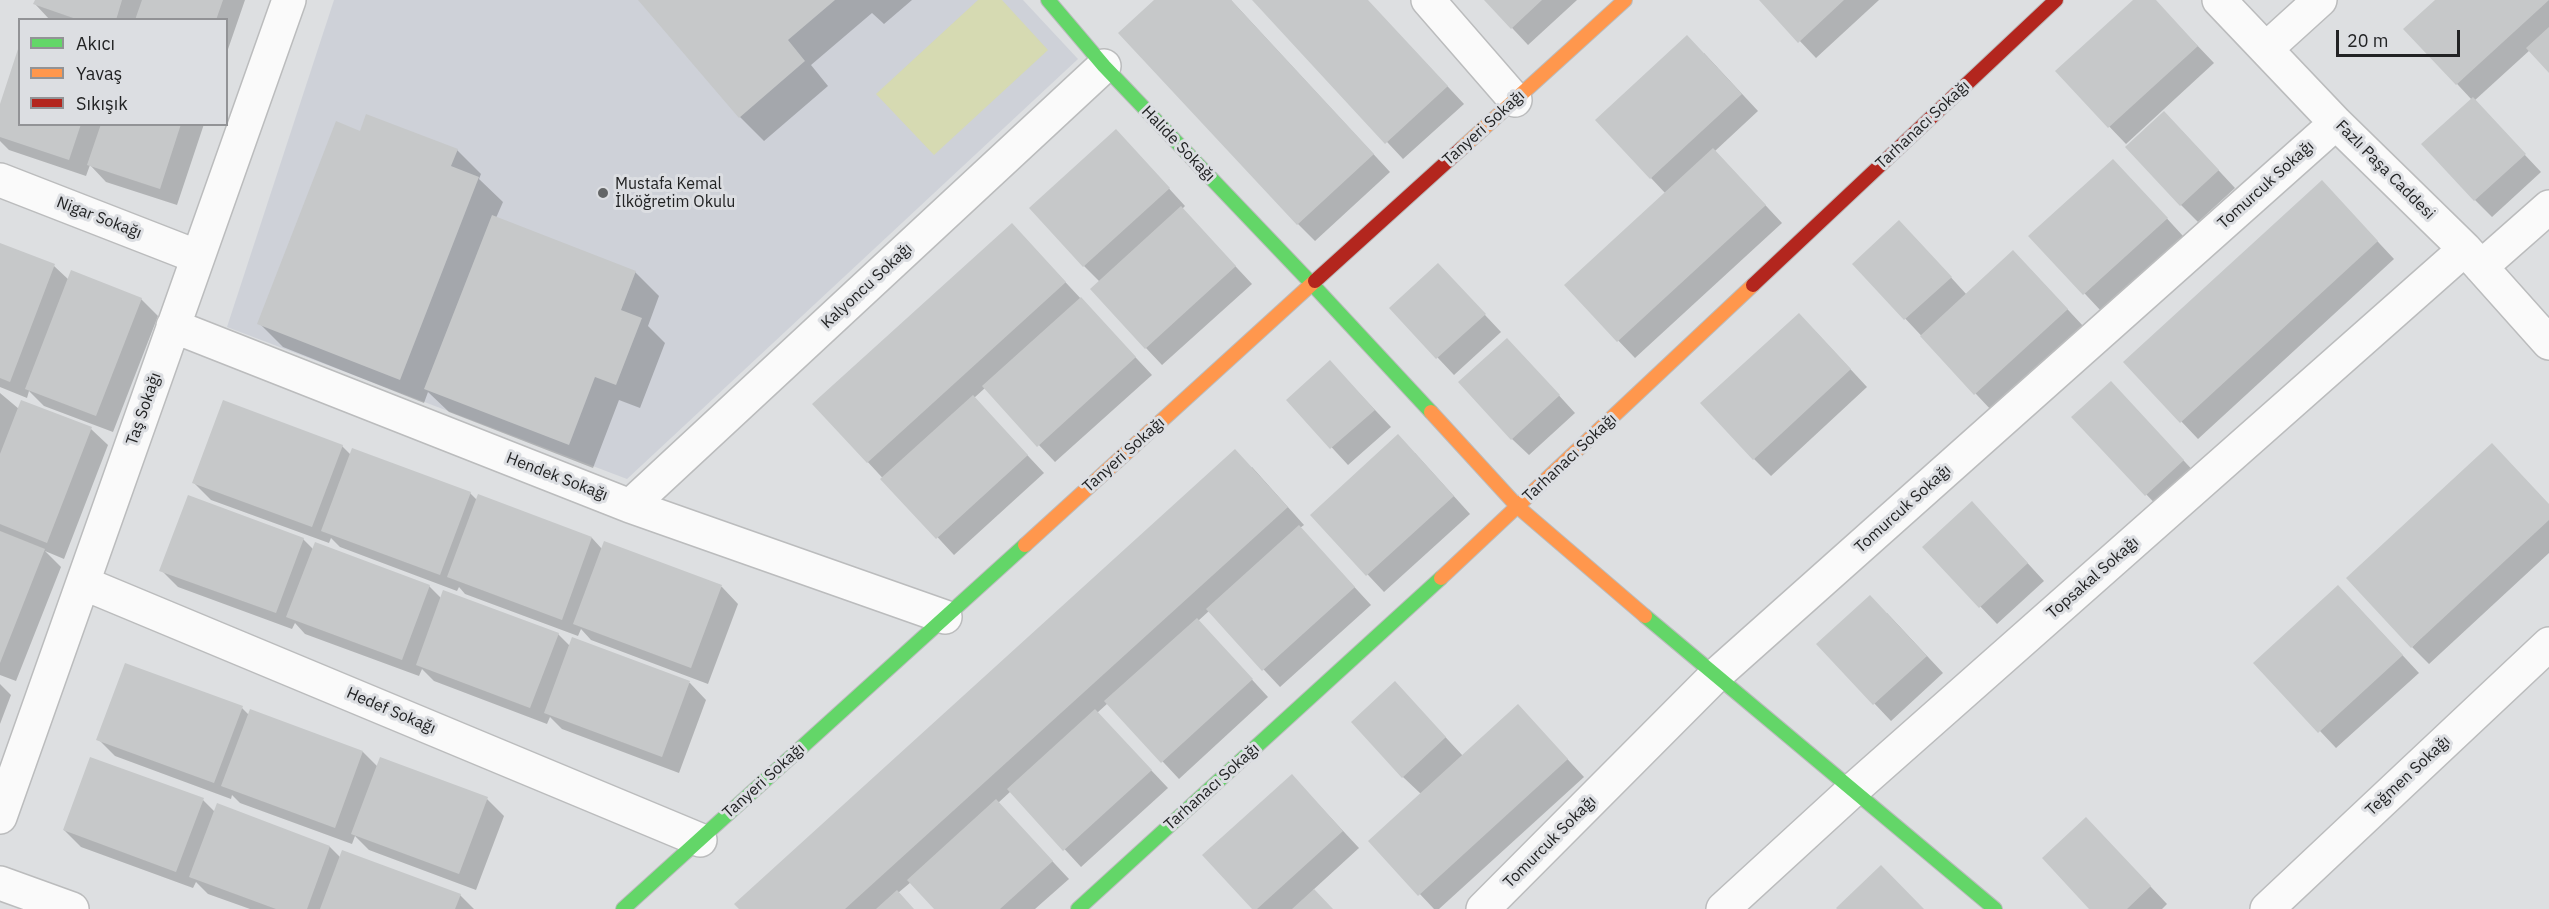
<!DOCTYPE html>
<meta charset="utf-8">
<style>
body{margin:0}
#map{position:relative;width:2549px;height:909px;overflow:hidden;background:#dddfe1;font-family:"IBM Plex Sans",sans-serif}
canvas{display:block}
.legend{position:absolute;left:18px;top:18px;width:210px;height:108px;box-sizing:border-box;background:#dcdee2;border:2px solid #929396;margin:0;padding:8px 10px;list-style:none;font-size:18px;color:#222324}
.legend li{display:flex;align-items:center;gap:12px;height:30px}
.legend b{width:30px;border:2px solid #929396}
.scale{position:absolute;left:2336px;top:30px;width:124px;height:27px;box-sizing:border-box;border:3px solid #222324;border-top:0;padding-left:8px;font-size:18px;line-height:21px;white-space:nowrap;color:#222324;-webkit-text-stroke:4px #dcdee2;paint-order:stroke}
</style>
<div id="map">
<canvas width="2549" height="909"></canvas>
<ul class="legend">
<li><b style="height:8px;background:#63d668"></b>Akıcı</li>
<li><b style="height:8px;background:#ff974d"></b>Yavaş</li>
<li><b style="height:8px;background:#b3261e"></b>Sıkışık</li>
</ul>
<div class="scale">20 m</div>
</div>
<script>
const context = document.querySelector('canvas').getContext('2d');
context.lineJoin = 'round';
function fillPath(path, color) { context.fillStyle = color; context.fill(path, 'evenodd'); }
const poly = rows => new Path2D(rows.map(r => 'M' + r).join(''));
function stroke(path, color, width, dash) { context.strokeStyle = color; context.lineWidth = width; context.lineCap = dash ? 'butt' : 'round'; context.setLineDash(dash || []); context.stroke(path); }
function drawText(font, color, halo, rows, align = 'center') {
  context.font = font + ' "IBM Plex Sans",sans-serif'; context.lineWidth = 6; context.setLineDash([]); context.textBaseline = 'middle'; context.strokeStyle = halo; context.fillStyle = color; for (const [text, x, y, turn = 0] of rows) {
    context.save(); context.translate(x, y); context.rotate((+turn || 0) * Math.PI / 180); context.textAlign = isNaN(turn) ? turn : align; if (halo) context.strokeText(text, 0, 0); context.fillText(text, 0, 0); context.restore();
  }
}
fillPath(poly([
 [334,0,1023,0,1078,59,627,479,227,327]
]), '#ced1d8');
fillPath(poly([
 [978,0,1002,0,1048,50,934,155,876,94]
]), '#d6dab2');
fillPath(poly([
 [36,0,245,0,226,55,226,20,50,20,35,4],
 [640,0,912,0,884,24,872,13,811,65,828,86,764,141,740,117],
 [1157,0,1231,0,1390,172,1315,241,1298,224],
 [1254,0,1367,0,1464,104,1403,159],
 [1486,0,1577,0,1528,45],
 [1761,0,1879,0,1816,58],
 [2135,0,2154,0,2214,63,2126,144,2057,72],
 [2437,0,2549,0,2549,71,2530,50,2474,101,2541,172,2492,217,2475,200,2472,100,2406,29],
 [20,50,20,124,204,124,177,205,106,182,90,165,86,176,9,150,0,141,0,109],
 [1704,53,1758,111,1715,151,1782,223,1635,358,1566,286,1666,194,1651,178],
 [2181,130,2235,188,2198,222,2181,205],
 [361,133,457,150,481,174,479,179,503,202,496,218,635,272,659,296,648,326,665,343,640,408,619,400,593,468,449,412,428,392,424,403,283,347,259,323],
 [1132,148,1185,206,1182,209,1252,284,1162,365,1146,348,1100,282,1084,266],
 [2130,178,2183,236,2101,311,2031,236],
 [2338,199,2394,259,2198,439,2125,362],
 [1916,239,1967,295,2030,269,2084,327,1992,411,1854,264],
 [1028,242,1152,375,1055,462,985,388,974,398,1044,473,954,555,814,404],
 [0,245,54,266,69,280,141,299,158,316,113,432,44,406,29,391,27,398,0,387],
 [1454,282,1501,332,1454,375,1391,308],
 [1816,332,1867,387,1771,476,1754,459],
 [1524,357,1575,413,1529,455,1512,439],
 [1346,379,1391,427,1348,465,1288,400],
 [0,393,19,409,91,429,108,445,64,559,45,551,61,567,16,681,0,675],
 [2127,400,2200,478,2163,512,2073,417],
 [342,446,351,455,470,493,477,500,478,496,592,538,602,549,605,543,722,587,738,604,708,684,591,640,581,629,578,636,465,594,459,587,457,591,340,547,331,538,329,543,211,500,194,483],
 [1415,453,1470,514,1384,592,1312,515],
 [1252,467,1304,525,1300,528,1371,605,1280,687,1209,611,1198,621,1268,697,1179,779,1108,703,1097,713,1168,788,1081,867,1011,791,998,803,1069,879,1035,909,936,909,911,882,898,893,913,909,741,909],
 [2549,505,2549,553,2429,664,2412,647],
 [1988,520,2044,581,1997,624,1924,547],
 [303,539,313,549,429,586,442,599,558,634,570,646,573,639,690,683,706,700,679,773,562,729,550,717,547,724,434,681,422,669,419,676,305,634,295,623,292,629,178,587,161,570],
 [2355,604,2419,673,2336,748,2256,663],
 [1887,613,1943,673,1891,721,1818,644],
 [0,684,11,695,0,724],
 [1411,700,1463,756,1534,723,1584,777,1439,909,1434,909,1370,841,1421,794,1403,777],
 [242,708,249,715,251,711,363,752,378,767,487,799,504,816,476,890,369,850,355,836,352,844,240,803,232,795,231,799,115,756,98,739],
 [1292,776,1359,848,1313,890,1332,909,1254,909],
 [203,800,215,812,330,847,341,858,460,895,474,909,250,909,208,894,196,882,193,888,81,847,64,830],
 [2103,836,2167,904,2162,909,2092,909]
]), '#0003');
fillPath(poly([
 [35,0,122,0,116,20,79,20,33,4],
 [142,0,223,0,216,20,135,20],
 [638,0,835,0,788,40,805,61,739,118],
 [1154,0,1231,0,1374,154,1297,225,1118,33],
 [1252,0,1368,0,1448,86,1385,144],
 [1484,0,1542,0,1511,29],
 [1759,0,1844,0,1798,43],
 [2133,0,2156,0,2198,46,2108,128,2055,71],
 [2435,0,2549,0,2456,85,2403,29],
 [2549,27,2549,73,2526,48],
 [1687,35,1742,94,1650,179,1595,120],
 [19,46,20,124,81,124,69,160,0,137,0,104],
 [2473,97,2526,154,2474,201,2421,144],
 [2164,111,2219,170,2180,206,2125,147],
 [366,114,458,149,451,166,479,177,400,380,257,324,336,121,360,131],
 [101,124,181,124,160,189,87,165],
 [1116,129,1170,188,1083,267,1029,208],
 [1713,148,1766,205,1617,342,1564,285],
 [2113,159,2168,218,2083,295,2028,236],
 [2322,180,2378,241,2180,423,2123,362],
 [1181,206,1236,266,1145,349,1090,289],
 [492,215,636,271,621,310,642,318,616,385,595,377,569,445,424,389],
 [1899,220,1952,277,1904,320,1852,264],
 [1012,223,1066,282,867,463,812,404],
 [0,243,55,264,10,382,0,378],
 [2013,250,2068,309,1974,395,1920,336],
 [1438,263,1486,314,1436,359,1389,308],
 [71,270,142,298,96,416,25,389],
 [1081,297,1136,357,1037,447,982,386],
 [1799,313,1851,369,1753,460,1700,403],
 [1507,338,1560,395,1511,440,1458,382],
 [1330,360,1375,410,1330,449,1286,400],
 [2111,381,2184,460,2145,496,2071,417],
 [973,395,1028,455,936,539,880,479],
 [21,400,92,427,47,543,0,524,0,454],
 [223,400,343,445,312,527,192,483],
 [1398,434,1454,496,1366,576,1310,515],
 [2492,443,2549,504,2549,520,2411,648,2346,578],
 [352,448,471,492,440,575,321,531],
 [1235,449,1288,507,845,909,739,909,734,904],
 [478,494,592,537,562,620,447,577],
 [188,495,304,538,276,613,159,571],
 [1972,501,2028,563,1979,608,1922,547],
 [1299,525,1355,587,1262,671,1206,609],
 [0,531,45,549,0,663],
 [604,541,722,585,691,668,573,624],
 [315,542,430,585,402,660,286,617],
 [2338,585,2403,655,2318,733,2253,663],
 [443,590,559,633,530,708,416,665],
 [1870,595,1927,656,1873,705,1816,644],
 [1197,618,1253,679,1161,763,1104,701],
 [572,637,690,681,662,757,544,713],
 [125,663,243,706,214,783,96,740],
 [1395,681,1446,737,1402,778,1351,722],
 [1518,704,1568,759,1418,896,1368,841],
 [250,709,363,751,335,828,221,786],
 [1095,709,1152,770,1063,851,1007,789],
 [90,757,204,798,176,872,63,830],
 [380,757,488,797,459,874,351,834],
 [1292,774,1343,831,1257,909,1252,909,1202,855],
 [996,799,1053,861,1000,909,934,909,907,880],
 [217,803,330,846,307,909,276,909,189,877],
 [2086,817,2151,886,2127,909,2089,909,2042,858],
 [342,850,461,894,455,909,320,909],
 [1881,865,1924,909,1837,909,1836,908],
 [1314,889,1333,909,1292,909],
 [897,890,914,909,876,909]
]), '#c6c8c9');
const street = poly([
 [1428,0,1515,100],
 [2219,0,2336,123,2465,249,2549,343],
 [2266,49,2320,0],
 [0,180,198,257],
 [2481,267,2549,207],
 [173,326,630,506,945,617],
 [630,506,1104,66],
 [83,583,700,840],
 [0,817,289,0],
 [0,883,72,909],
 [1483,909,1715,676,2336,123],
 [1723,909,1854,789,2465,249],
 [2267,909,2549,644]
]);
const fast = poly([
 [1048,0,1104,66,1312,284,1431,412],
 [1645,616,1995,909],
 [623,909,1025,545],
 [1078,909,1441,578]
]);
const slow = poly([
 [1462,148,1625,0],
 [1431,412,1518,507,1645,616],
 [1025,545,1315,281],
 [1441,578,1753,285]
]);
const jam = poly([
 [1315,281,1462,148],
 [1753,285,2056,0]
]);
stroke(street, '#bbbcbd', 36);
stroke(fast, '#bbbcbd', 16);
stroke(slow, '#bbbcbd', 16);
stroke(jam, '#bbbcbd', 16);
stroke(street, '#fafafa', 33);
stroke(fast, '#63d668', 14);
stroke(slow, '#ff974d', 14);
stroke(jam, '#b3261e', 14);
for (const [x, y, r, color] of [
 [603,193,6,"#636566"]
]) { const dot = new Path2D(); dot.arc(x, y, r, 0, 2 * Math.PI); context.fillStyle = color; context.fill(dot); stroke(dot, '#dcdee2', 2); }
drawText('16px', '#222324', '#dcdee2', [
 ["Tarhanacı Sokağı",1923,125,-43],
 ["Tanyeri Sokağı",1484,128,-42],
 ["Halide Sokağı",1178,144,46],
 ["Fazlı Paşa Caddesi",2385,170,45],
 ["Tomurcuk Sokağı",2266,185,-42],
 ["Nigar Sokağı",99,218,21],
 ["Kalyoncu Sokağı",867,286,-43],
 ["Taş Sokağı",144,409,-71],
 ["Tanyeri Sokağı",1124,455,-42],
 ["Tarhanacı Sokağı",1570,458,-43],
 ["Hendek Sokağı",557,477,21],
 ["Tomurcuk Sokağı",1903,509,-42],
 ["Topsakal Sokağı",2093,578,-41],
 ["Hedef Sokağı",391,711,23],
 ["Teğmen Sokağı",2408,776,-43],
 ["Tanyeri Sokağı",764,781,-42],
 ["Tarhanacı Sokağı",1212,787,-42],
 ["Tomurcuk Sokağı",1550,842,-45]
]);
drawText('16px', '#222324', '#dcdee2', [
 ["Mustafa Kemal",615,184],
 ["İlköğretim Okulu",615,202]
], 'left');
</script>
